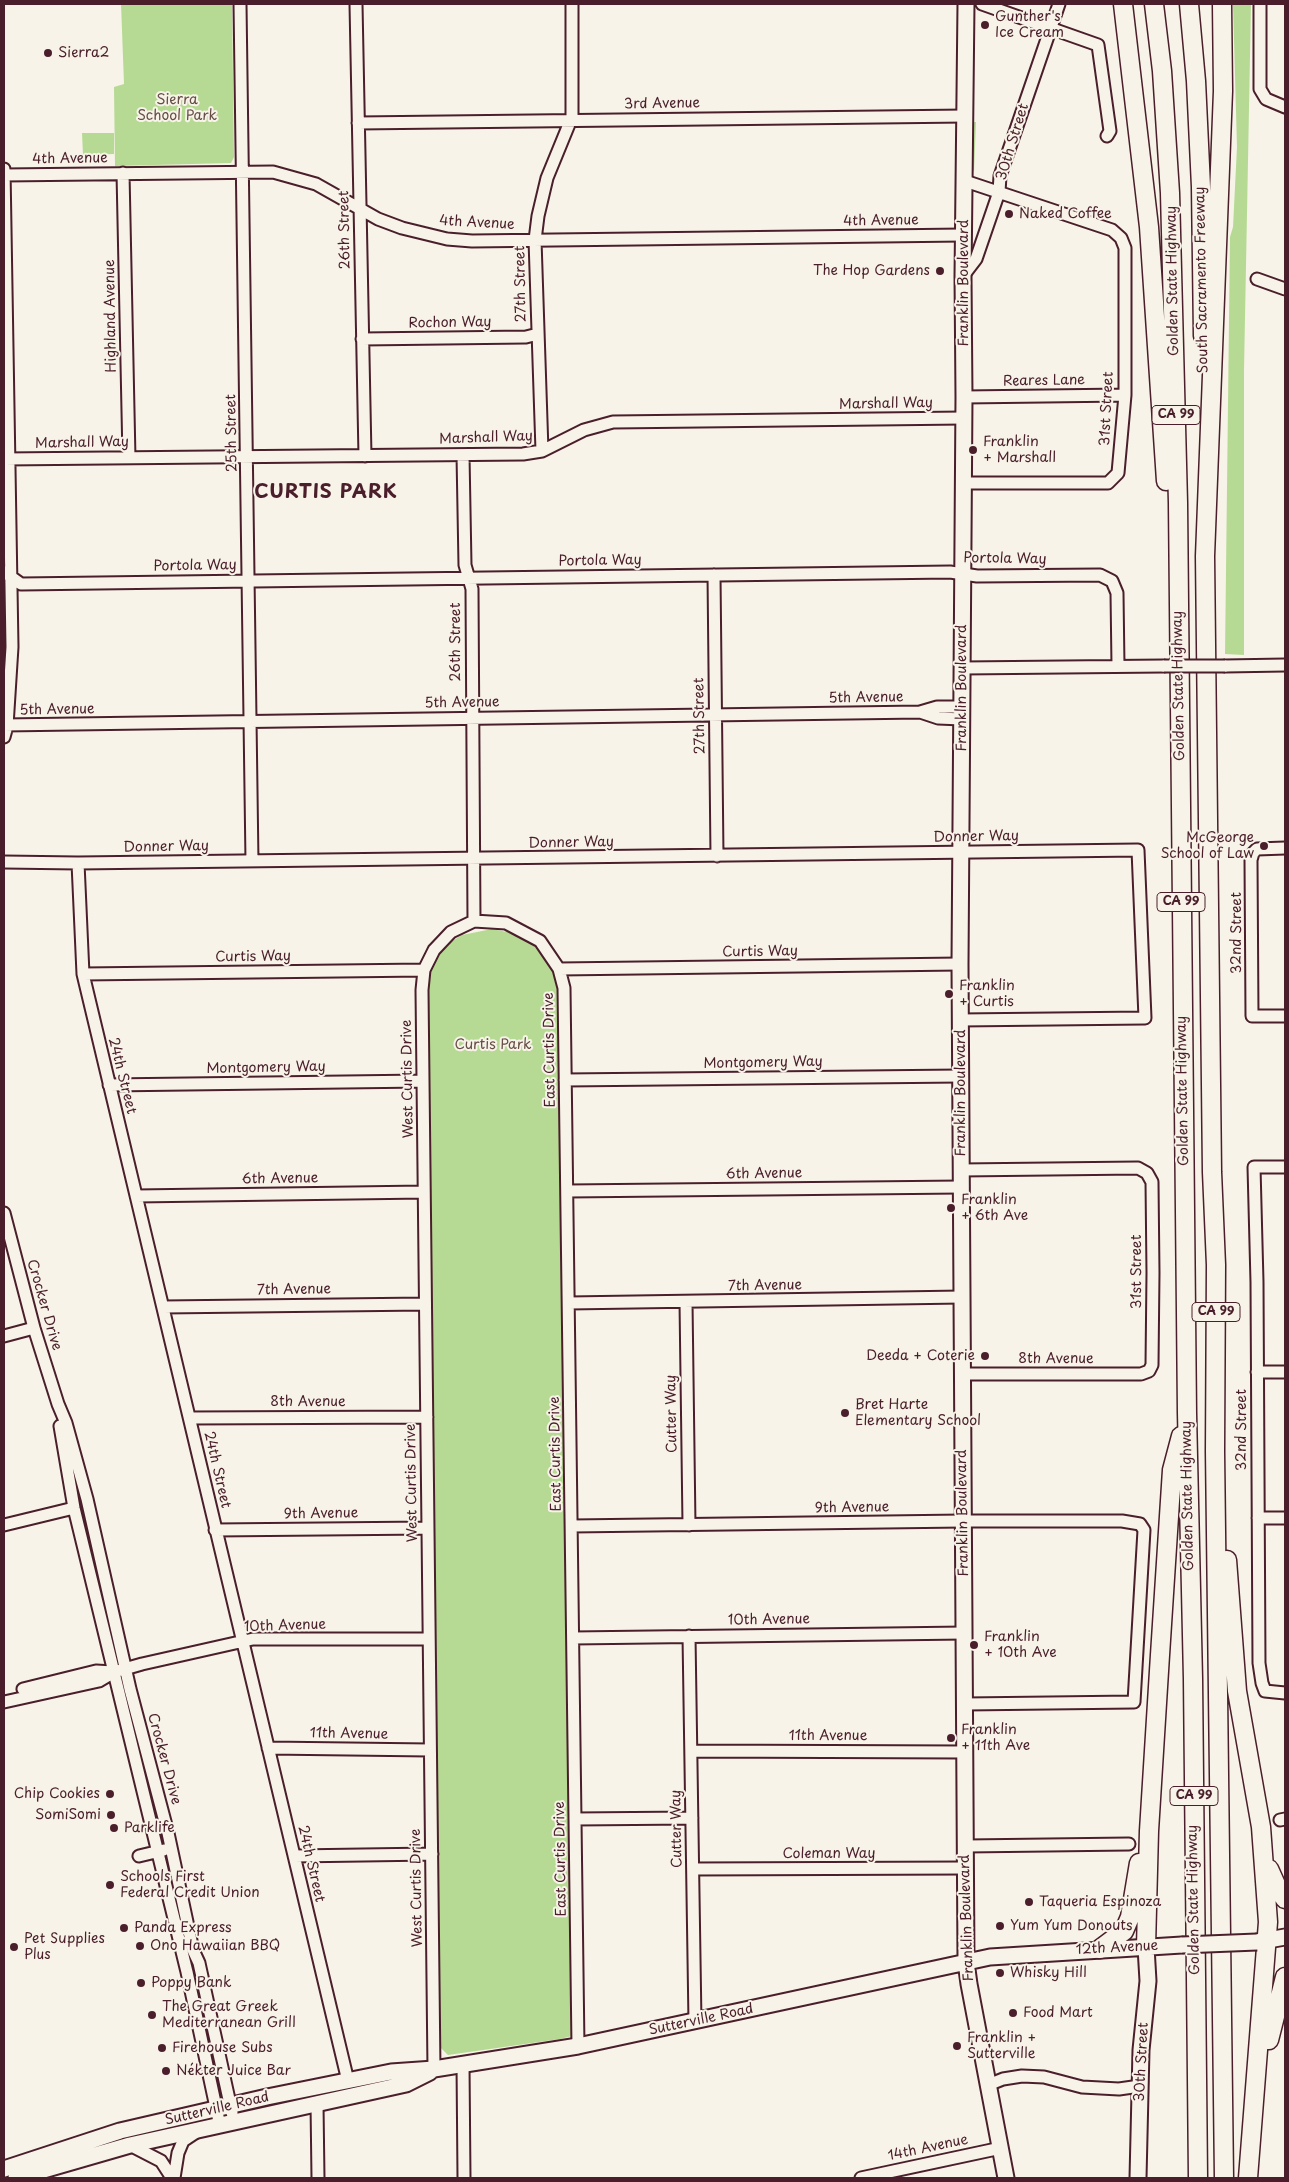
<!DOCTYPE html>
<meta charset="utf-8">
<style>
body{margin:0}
#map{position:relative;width:1289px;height:2182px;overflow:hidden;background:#f7f3e8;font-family:"Playpen Sans",sans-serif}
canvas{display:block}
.frame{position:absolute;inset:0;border:5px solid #4a1f2b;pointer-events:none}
</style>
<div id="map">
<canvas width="1289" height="2182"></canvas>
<div class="frame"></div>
</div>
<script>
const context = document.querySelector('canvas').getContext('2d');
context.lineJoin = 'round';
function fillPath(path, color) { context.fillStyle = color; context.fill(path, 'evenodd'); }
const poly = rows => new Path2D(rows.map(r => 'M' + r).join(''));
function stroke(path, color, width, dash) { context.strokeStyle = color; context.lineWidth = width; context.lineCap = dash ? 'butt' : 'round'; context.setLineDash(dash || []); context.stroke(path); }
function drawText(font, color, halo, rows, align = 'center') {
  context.font = font + ' "Playpen Sans",sans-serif'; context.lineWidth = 4; context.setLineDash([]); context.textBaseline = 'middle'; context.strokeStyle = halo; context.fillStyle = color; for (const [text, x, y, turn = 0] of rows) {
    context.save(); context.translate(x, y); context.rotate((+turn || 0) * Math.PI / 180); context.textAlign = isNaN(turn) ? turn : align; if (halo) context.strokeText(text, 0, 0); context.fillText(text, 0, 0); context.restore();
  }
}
fillPath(poly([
 [121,4,232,4,234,157,231,163,115,166,114,87,124,84],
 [1233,4,1251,4,1244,370,1244,655,1225,654,1230,237,1233,227,1237,147],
 [972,122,976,122,974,172,972,167],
 [82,133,114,133,114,154,83,155],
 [492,929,507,932,533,944,554,970,559,991,575,2029,572,2036,560,2039,448,2055,438,2045,427,974,435,959,449,943,462,935]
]), '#b6da94');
const minor = poly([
 [240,4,252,861],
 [356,4,365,456],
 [982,4,1098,45,1110,131,1107,136],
 [1260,4,1260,89,1266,99,1285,107],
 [358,123,966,116],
 [123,173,129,458],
 [4,175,273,172,316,184,378,219,402,228,447,239,472,241,963,235],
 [963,276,976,259,999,192,1000,176,1059,4],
 [1257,279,1285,289],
 [362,339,526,337,538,334],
 [964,397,1125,395],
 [542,451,535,240,538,216,547,178,572,117,572,4],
 [463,455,465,565,472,589,474,921],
 [4,459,523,454,542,451,584,430,613,422,964,418],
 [962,483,1108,483,1118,473,1125,395,1125,248,1121,238,1112,230,965,181],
 [4,572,21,584,950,572,977,576,1100,575,1112,581,1117,593,1118,666],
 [714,575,717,856],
 [1225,666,1285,665],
 [963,668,1164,666],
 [920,712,938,718,962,719],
 [4,725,920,712,937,707,962,707],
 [4,737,7,726,12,647,4,169],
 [1285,848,1257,849,1253,853,1251,860,1252,1016,1285,1016],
 [4,862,78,863,1138,850,1145,1018,960,1020],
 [78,863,83,974,348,2081],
 [559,969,960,964],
 [83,974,424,970],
 [565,1080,961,1076],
 [109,1085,423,1081],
 [1285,1167,1254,1167,1257,1282,1259,1663,1262,1683,1265,1691,1285,1693],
 [961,1170,1138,1168,1147,1173,1152,1182,1153,1273,1152,1365,1149,1371,1141,1374,962,1374],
 [568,1191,961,1187],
 [136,1196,424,1192],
 [4,1213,34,1328,58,1404,66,1423,87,1499,130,1689,168,1833,193,1950,199,1963,232,2113],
 [686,1302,689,1525],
 [569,1303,962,1297],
 [163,1307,425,1304],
 [4,1336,34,1328],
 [1257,1372,1285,1372],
 [190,1418,427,1417],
 [60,1426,74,1508,187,1972,220,2126],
 [1258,1518,1285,1518],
 [4,1525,74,1508],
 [572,1526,963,1521,1122,1521,1140,1524,1144,1530,1134,1702,965,1704],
 [215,1530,428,1528],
 [689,1636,695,2022],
 [573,1638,965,1633],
 [23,1689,96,1671,113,1672],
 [4,1702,99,1681,114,1672,142,1664,253,1639,429,1639],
 [268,1748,430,1750],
 [691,1751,965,1752],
 [575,1819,692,1818],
 [1280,1820,1285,1819],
 [966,1846,1129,1844],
 [139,1856,164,1850],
 [294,1856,432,1854],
 [693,1869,966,1868],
 [463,2064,464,2178],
 [434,2069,422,990,424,970,434,950,451,932,474,921,506,923,540,941,559,969,564,988,578,2046],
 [988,2085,1003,2079,1022,2076,1044,2077,1082,2087,1119,2089,1140,2086],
 [317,2104,318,2178],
 [130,2145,161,2161,172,2178],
 [174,2178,178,2153,183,2141,195,2133],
 [861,2178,1001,2148]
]);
const major = poly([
 [966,4,963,276,964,397,960,964,966,1962,969,1984,1006,2178],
 [1257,1942,1285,1937],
 [4,2169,120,2131,267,2097,391,2072,434,2069,578,2046,990,1957,1182,1945],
 [16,2178,130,2145,406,2084,430,2072],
 [1138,2178,1141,2050,1148,1981,1146,1947]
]);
const highway = poly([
 [1123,4,1149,227,1166,481],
 [1154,4,1162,71,1170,193,1178,503,1187,1413,1193,1679,1198,2178],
 [1189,4,1196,81,1201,187,1203,336],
 [1222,4,1223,91,1205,556,1212,1172,1216,1265,1215,1451,1224,2178],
 [1227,1560,1237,1691,1261,1827,1268,1922,1248,2178],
 [1269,1869,1278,1889,1285,1899],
 [1146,1947,1149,1831,1160,1655,1172,1470,1181,1436],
 [1100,1949,1124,1931,1130,1917,1139,1863],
 [1269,2040,1285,1977]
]);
stroke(minor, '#4a1f2b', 15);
stroke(major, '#4a1f2b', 19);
stroke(highway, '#4a1f2b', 21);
stroke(minor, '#f7f3e8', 11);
stroke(major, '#f7f3e8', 15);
stroke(highway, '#f7f3e8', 18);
const minorBridge = poly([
 [1164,666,1225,666]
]);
const majorBridge = poly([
 [1182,1945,1257,1942]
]);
stroke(minorBridge, '#4a1f2b', 15, []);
stroke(majorBridge, '#4a1f2b', 19, []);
stroke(minorBridge, '#f7f3e8', 11);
stroke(majorBridge, '#f7f3e8', 15);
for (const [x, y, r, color] of [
 [985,25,5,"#4a1f2b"],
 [48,53,5,"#4a1f2b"],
 [1009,214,5,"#4a1f2b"],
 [940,271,5,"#4a1f2b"],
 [973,450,5,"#4a1f2b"],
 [1264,846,5,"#4a1f2b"],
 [949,994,5,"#4a1f2b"],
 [951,1208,5,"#4a1f2b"],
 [985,1356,5,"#4a1f2b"],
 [845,1413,5,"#4a1f2b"],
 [974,1645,5,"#4a1f2b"],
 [951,1738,5,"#4a1f2b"],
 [110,1794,5,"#4a1f2b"],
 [111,1815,5,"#4a1f2b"],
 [114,1828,5,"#4a1f2b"],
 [110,1885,5,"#4a1f2b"],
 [1029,1902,5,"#4a1f2b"],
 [1000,1926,5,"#4a1f2b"],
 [124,1928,5,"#4a1f2b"],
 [140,1946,5,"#4a1f2b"],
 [14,1947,5,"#4a1f2b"],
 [1000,1973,5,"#4a1f2b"],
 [141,1983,5,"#4a1f2b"],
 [1013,2013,5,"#4a1f2b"],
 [152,2015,5,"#4a1f2b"],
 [957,2046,5,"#4a1f2b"],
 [162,2048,5,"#4a1f2b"],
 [166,2071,5,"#4a1f2b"]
]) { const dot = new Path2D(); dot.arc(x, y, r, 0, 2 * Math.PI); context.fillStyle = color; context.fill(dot); stroke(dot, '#f7f3e8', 2); }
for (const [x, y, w] of [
 [1176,415,48],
 [1181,902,48],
 [1216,1312,48],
 [1194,1796,48]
]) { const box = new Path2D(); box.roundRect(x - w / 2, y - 9.5, w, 19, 4); context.fillStyle = '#f7f3e8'; context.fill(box); stroke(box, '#4a1f2b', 1); }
drawText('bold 12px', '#4a1f2b', null, [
 ["CA 99",1176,415],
 ["CA 99",1181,902],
 ["CA 99",1216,1312],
 ["CA 99",1194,1796]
]);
drawText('14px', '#4a1f2b', '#f7f3e8', [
 ["Gunther's",995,17],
 ["Ice Cream",995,33],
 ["Sierra2",58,53],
 ["Naked Coffee",1019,214],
 ["The Hop Gardens",930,271,"right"],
 ["Franklin",983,442],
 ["+ Marshall",983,458],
 ["McGeorge",1254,838,"right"],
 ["School of Law",1254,854,"right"],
 ["Franklin",959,986],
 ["+ Curtis",959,1002],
 ["Franklin",961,1200],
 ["+ 6th Ave",961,1216],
 ["Deeda + Coterie",975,1356,"right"],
 ["Bret Harte",855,1405],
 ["Elementary School",855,1421],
 ["Franklin",984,1637],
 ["+ 10th Ave",984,1653],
 ["Franklin",961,1730],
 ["+ 11th Ave",961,1746],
 ["Chip Cookies",100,1794,"right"],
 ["SomiSomi",101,1815,"right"],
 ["Parklife",124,1828],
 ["Schools First",120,1877],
 ["Federal Credit Union",120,1893],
 ["Taqueria Espinoza",1039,1902],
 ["Yum Yum Donouts",1010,1926],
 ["Panda Express",134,1928],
 ["Pet Supplies",24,1939],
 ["Plus",24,1955],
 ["Ono Hawaiian BBQ",150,1946],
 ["Whisky Hill",1010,1973],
 ["Poppy Bank",151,1983],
 ["The Great Greek",162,2007],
 ["Mediterranean Grill",162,2023],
 ["Food Mart",1023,2013],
 ["Franklin +",967,2038],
 ["Sutterville",967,2054],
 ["Firehouse Subs",172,2048],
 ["Nékter Juice Bar",176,2071]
], 'left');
drawText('14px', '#654e45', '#f7f3e8', [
 ["Sierra",177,100],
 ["School Park",177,116],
 ["Curtis Park",493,1045]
]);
drawText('14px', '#4a1f2b', '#f7f3e8', [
 ["3rd Avenue",662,104,-1],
 ["30th Street",1013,142,-73],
 ["4th Avenue",70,159,-1],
 ["4th Avenue",881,221,-1],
 ["4th Avenue",477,223,3],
 ["26th Street",345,230,-91],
 ["South Sacramento Freeway",1202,280,-91],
 ["Golden State Highway",1173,281,-91],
 ["Franklin Boulevard",964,283,-90],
 ["27th Street",521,284,-91],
 ["Highland Avenue",111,316,-91],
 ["Rochon Way",450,323,-1],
 ["Reares Lane",1044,381,-1],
 ["Marshall Way",886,404,-1],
 ["31st Street",1107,409,-87],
 ["25th Street",232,433,-91],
 ["Marshall Way",486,438,-2],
 ["Marshall Way",82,443,-1],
 ["Portola Way",1005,559,1],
 ["Portola Way",600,561,-1],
 ["Portola Way",195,566,-1],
 ["26th Street",456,642,-90],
 ["Golden State Highway",1179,686,-91],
 ["Franklin Boulevard",962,688,-90],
 ["5th Avenue",866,698,-1],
 ["5th Avenue",462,703,-1],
 ["5th Avenue",57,710,-1],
 ["27th Street",700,716,-91],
 ["Donner Way",976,837,-1],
 ["Donner Way",571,843,-1],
 ["Donner Way",166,847,-1],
 ["32nd Street",1237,933,-90],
 ["Curtis Way",760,952,-1],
 ["Curtis Way",253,957,-1],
 ["East Curtis Drive",550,1050,-91],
 ["Montgomery Way",763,1063,-1],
 ["Montgomery Way",266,1068,-1],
 ["24th Street",122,1076,76],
 ["West Curtis Drive",408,1079,-91],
 ["Golden State Highway",1183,1091,-91],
 ["Franklin Boulevard",961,1093,-90],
 ["6th Avenue",764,1174,-1],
 ["6th Avenue",280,1179,-1],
 ["31st Street",1137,1272,-90],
 ["7th Avenue",765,1286,-1],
 ["7th Avenue",294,1290,-1],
 ["Crocker Drive",44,1305,74],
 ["8th Avenue",1056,1359],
 ["8th Avenue",308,1402],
 ["Cutter Way",672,1414,-91],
 ["32nd Street",1242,1430,-90],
 ["East Curtis Drive",556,1454,-91],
 ["24th Street",217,1470,77],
 ["West Curtis Drive",412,1483,-91],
 ["Golden State Highway",1188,1496,-91],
 ["9th Avenue",852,1508,-1],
 ["Franklin Boulevard",963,1513,-91],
 ["9th Avenue",321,1514,-1],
 ["10th Avenue",769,1620,-1],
 ["10th Avenue",285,1626,-2],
 ["11th Avenue",349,1734,1],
 ["11th Avenue",828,1736],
 ["Crocker Drive",164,1759,75],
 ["Cutter Way",677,1829,-91],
 ["Coleman Way",829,1854],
 ["East Curtis Drive",561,1859,-91],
 ["24th Street",311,1864,77],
 ["West Curtis Drive",417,1888,-91],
 ["Golden State Highway",1194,1900,-91],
 ["Franklin Boulevard",967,1918,-92],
 ["12th Avenue",1117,1948,-3],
 ["Sutterville Road",701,2020,-12],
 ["30th Street",1142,2062,-87],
 ["Sutterville Road",217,2109,-13],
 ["14th Avenue",928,2148,-12]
]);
context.letterSpacing = '1px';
drawText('bold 19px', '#4a1f2b', '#f7f3e8', [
 ["CURTIS PARK",326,493]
]);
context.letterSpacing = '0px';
</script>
